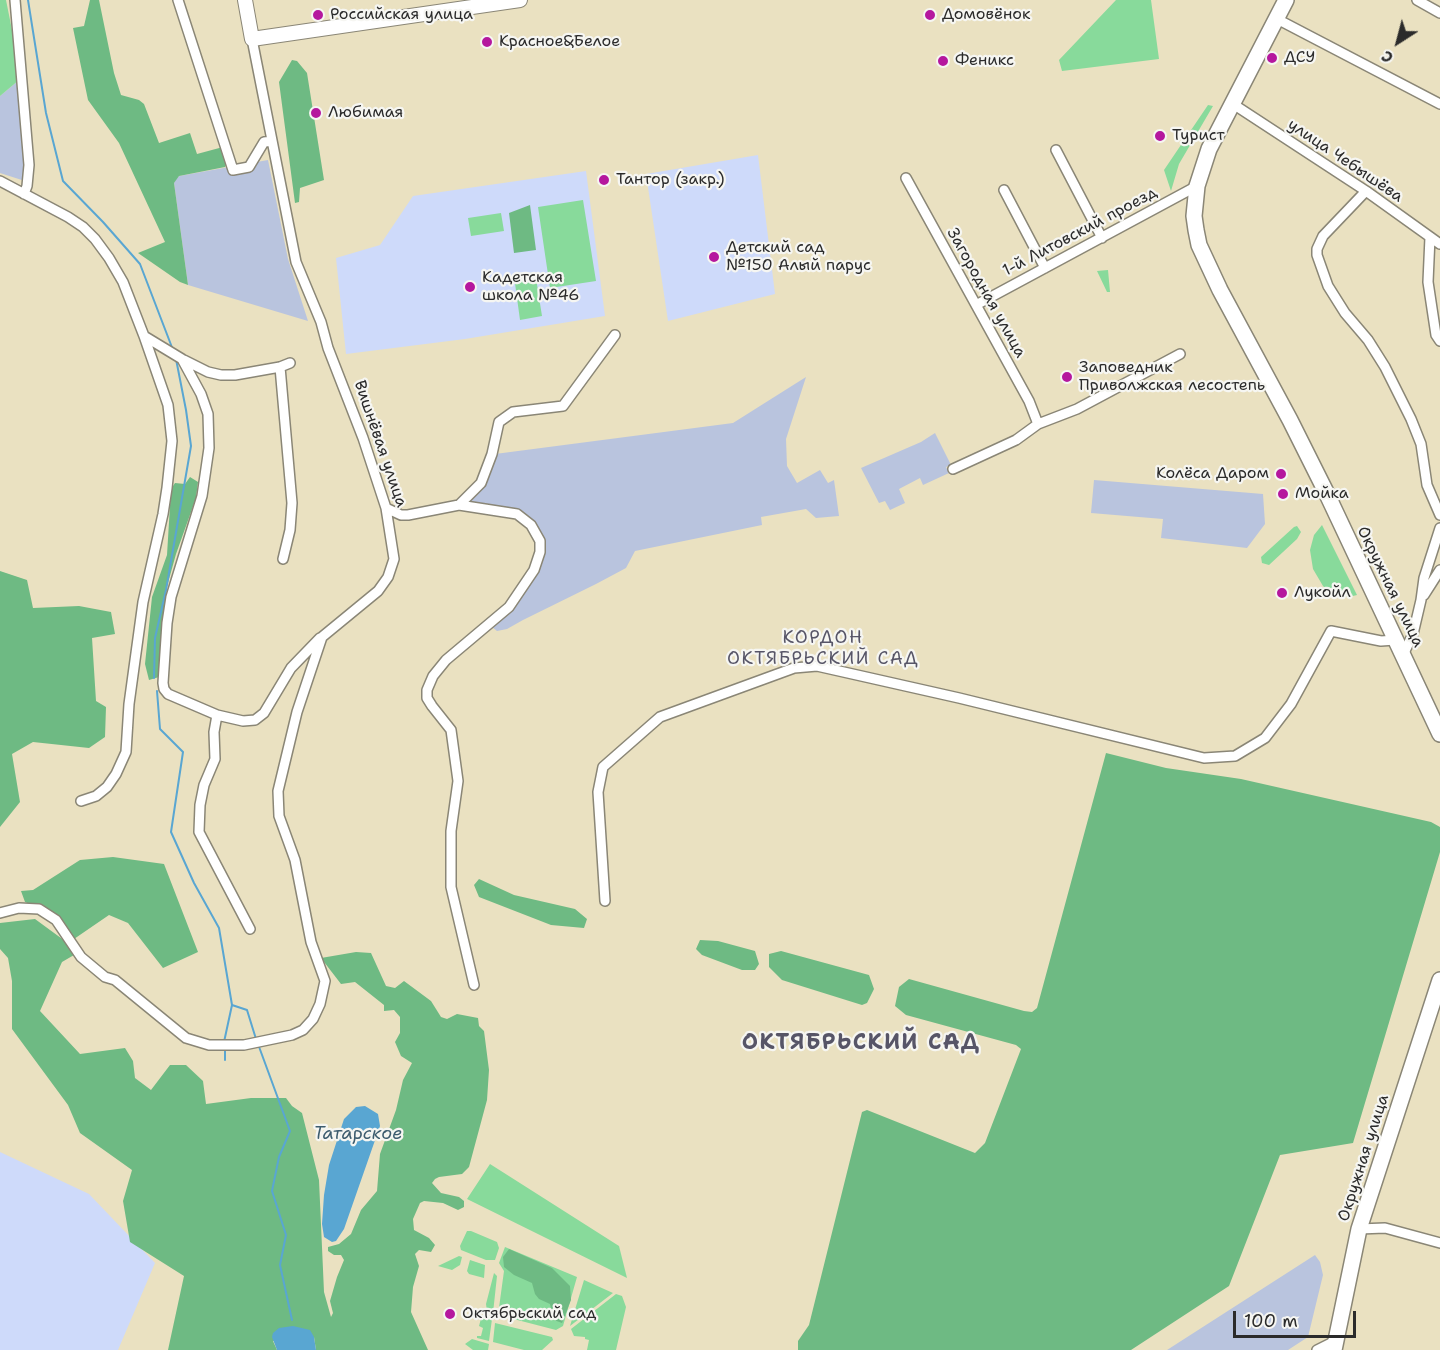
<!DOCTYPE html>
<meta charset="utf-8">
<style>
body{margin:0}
#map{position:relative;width:1440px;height:1350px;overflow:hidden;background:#eae1c1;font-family:"Shantell Sans",sans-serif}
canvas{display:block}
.north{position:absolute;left:1368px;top:12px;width:60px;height:60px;-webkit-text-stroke:4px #f6f6f2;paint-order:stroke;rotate:216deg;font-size:16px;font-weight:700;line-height:24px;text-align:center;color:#2b2b2b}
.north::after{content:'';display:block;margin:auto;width:21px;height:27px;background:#2b2b2b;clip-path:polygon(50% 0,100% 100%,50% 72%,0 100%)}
.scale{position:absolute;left:1233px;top:1311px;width:123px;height:27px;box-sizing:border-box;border:3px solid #2b2b2b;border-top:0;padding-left:8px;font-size:18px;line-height:21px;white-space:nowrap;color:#2b2b2b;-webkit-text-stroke:4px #f6f6f2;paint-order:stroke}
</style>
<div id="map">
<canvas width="1440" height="1350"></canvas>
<div class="north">С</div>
<div class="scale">100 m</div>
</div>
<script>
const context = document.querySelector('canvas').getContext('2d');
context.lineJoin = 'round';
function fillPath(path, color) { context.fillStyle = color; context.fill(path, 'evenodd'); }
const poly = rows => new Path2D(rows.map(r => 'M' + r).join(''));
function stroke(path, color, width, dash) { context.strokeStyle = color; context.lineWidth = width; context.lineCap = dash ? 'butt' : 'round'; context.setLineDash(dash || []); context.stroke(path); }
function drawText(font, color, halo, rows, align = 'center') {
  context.font = font + ' "Shantell Sans",sans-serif'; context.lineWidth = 4.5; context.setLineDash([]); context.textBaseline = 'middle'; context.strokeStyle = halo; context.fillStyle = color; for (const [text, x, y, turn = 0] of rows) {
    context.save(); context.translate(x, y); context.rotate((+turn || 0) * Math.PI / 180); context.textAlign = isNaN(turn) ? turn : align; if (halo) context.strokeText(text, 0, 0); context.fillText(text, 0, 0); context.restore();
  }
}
fillPath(poly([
 [758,155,775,294,668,321,646,174],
 [586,171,605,316,465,339,346,354,336,258,380,245,413,196],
 [0,1152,89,1194,155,1263,118,1350,0,1350]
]), '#cedafa');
fillPath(poly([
 [19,80,28,182,0,173,0,96],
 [268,160,288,259,308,321,188,285,174,183,176,179,179,176],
 [806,377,786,439,787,466,797,483,820,470,828,483,834,480,839,516,816,518,806,509,761,517,762,525,635,551,626,568,596,584,523,620,507,629,497,631,492,627,543,552,518,511,467,501,495,454,733,423],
 [935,433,951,465,946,467,949,473,923,485,920,478,899,489,905,503,890,510,885,501,879,503,861,468,921,442],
 [1094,480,1263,494,1265,524,1247,548,1161,538,1163,519,1091,513],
 [1315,1255,1320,1262,1323,1275,1308,1337,1288,1350,1167,1350]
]), '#b9c4de');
fillPath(poly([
 [0,0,6,0,18,60,19,80,0,96],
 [1116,0,1151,0,1159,59,1062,71,1059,60],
 [1208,105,1213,106,1179,164,1171,191,1164,170],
 [583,200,596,281,550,288,538,207],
 [501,213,504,231,471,236,468,218],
 [1108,270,1110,292,1107,292,1097,271],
 [535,272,542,316,520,320,514,276],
 [1322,525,1357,595,1353,596,1340,597,1331,593,1323,586,1313,569,1310,550,1314,535],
 [1297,526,1301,532,1297,539,1269,565,1262,563,1261,557,1294,527],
 [490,1164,619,1246,627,1278,467,1199],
 [467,1231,471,1231,497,1242,499,1248,495,1260,486,1260,461,1250,460,1246],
 [505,1247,577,1277,563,1326,556,1330,498,1315,504,1271,499,1263],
 [459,1256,462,1257,460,1265,452,1270,438,1266],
 [470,1260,485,1265,484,1278,469,1274,467,1271],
 [494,1273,497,1276,493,1313,490,1314,487,1311,486,1304],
 [584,1280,613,1293,570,1326],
 [616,1294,622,1296,626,1307,616,1350,587,1350,589,1340,585,1339,585,1337,574,1336,571,1329],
 [482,1315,492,1319,489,1341,477,1338,477,1336,481,1336,483,1328,479,1326],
 [495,1323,552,1337,553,1340,542,1350,524,1350,493,1342],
 [472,1339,489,1344,488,1350,473,1350,465,1344]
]), '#88da9b');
fillPath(poly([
 [90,0,99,0,114,73,121,95,139,100,144,104,159,143,190,133,197,154,223,147,227,163,225,167,179,176,174,183,188,285,180,282,138,253,165,242,119,143,88,100,73,28,84,26],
 [292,60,297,61,307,73,324,180,300,188,299,202,295,203,279,82],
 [530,205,536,250,514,253,509,213],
 [190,477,198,482,196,498,176,554,166,590,162,660,159,677,149,680,145,664,152,597,167,555,171,489,175,483,185,484],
 [0,571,27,580,33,608,79,606,111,612,115,634,92,638,96,701,106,707,105,737,89,748,33,742,12,754,20,802,0,827],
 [1106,753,1166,768,1241,779,1431,822,1440,827,1440,852,1353,1143,1280,1155,1229,1286,1131,1350,798,1350,798,1341,809,1325,862,1112,867,1110,975,1153,985,1143,1021,1049,1016,1045,906,1015,895,1006,899,987,909,979,1024,1011,1032,1012,1037,1008],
 [113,857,164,864,198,952,163,968,128,923,109,915,74,939,49,913,25,902,21,891,33,890,80,860],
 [479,879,514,895,575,909,587,919,584,928,551,925,479,897,474,885],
 [35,919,65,941,74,955,62,962,40,1011,80,1054,125,1048,133,1061,135,1078,151,1090,170,1065,186,1065,203,1081,206,1104,251,1098,286,1098,292,1106,302,1113,319,1180,324,1292,331,1317,333,1313,330,1301,337,1277,344,1260,341,1255,334,1255,328,1251,328,1247,339,1244,351,1234,361,1210,377,1191,380,1154,396,1110,403,1080,412,1063,401,1056,395,1042,400,1033,400,1017,394,1010,384,1011,384,1005,355,982,341,984,321,958,356,952,371,953,386,986,395,988,404,981,431,1001,441,1017,447,1019,457,1014,478,1018,479,1026,484,1031,489,1070,487,1100,469,1167,462,1174,439,1177,435,1179,432,1183,441,1193,459,1197,464,1201,464,1207,458,1210,443,1203,424,1201,420,1203,413,1219,414,1230,429,1238,435,1245,431,1252,419,1250,415,1254,419,1266,413,1287,411,1312,428,1350,316,1350,314,1337,273,1341,277,1350,168,1350,184,1276,130,1242,123,1201,132,1170,80,1133,68,1105,12,1029,12,981,8,958,0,949,0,923],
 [700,940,718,941,755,951,759,964,755,970,742,970,702,955,696,949],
 [781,951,869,975,874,989,867,1003,862,1005,782,980,769,967,769,954],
 [509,1249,552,1268,570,1286,571,1300,562,1323,554,1320,550,1304,539,1299,535,1294,532,1283,514,1275,504,1267,503,1257]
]), '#6eba83');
fillPath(poly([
 [365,1106,378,1114,380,1126,344,1229,336,1241,332,1242,324,1237,322,1224,324,1195,329,1165,344,1119,356,1107],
 [293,1326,310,1330,314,1337,316,1350,277,1350,272,1337,273,1333,279,1328]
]), '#59a6d2');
stroke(poly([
 [28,0,46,113,63,181,103,222,140,264,173,350],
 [154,678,155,638,166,590,191,446,186,410,176,359],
 [157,691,160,729,183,752,171,832,194,883,219,928,232,1005,247,1010,256,1039],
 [224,1042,232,1005],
 [258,1044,290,1131,279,1157,272,1191,286,1235,280,1265,292,1320],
 [225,1048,225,1060]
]), '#59a6d2', 2);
const street = poly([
 [15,0,29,165,27,186,24,194],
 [178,0,233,170,249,167,264,142,272,141],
 [1417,0,1440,13],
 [1277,19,1440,104],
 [1233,104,1366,191,1440,244],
 [1056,150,1102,238],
 [906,178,1029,401,1038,424],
 [0,181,68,217,83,227,95,239,109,258,123,282,144,336,168,405,172,441,167,488,163,514,143,602,129,704,126,752,116,774,107,787,96,796,81,801],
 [1004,190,1045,268],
 [1366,191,1323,236,1317,249,1317,255,1328,286,1345,313,1368,340,1385,367,1411,419,1421,444,1427,485,1440,515],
 [1430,237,1428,282,1436,335,1440,341],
 [976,305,1197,186],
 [144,336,182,359,201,394,208,414,209,448,202,496,171,597,167,623,163,683,164,689,168,694,217,715,243,721,255,720,264,713,291,668,320,638],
 [184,360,208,372,221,375,235,375,280,367,290,363],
 [280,367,292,503,290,530,283,559],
 [953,469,1016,440,1038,424,1077,409,1180,354],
 [459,505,481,483,492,454,499,422,513,412,563,406,615,335],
 [386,508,401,515,408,515,459,505,517,514,531,525,540,541,540,552,534,570,509,607,446,660,433,676,427,690,427,698,432,706,451,730,458,781,451,831,451,887,474,985],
 [1424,595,1440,570],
 [1403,655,1413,634,1421,600,1424,578,1440,528],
 [217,715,214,732,215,759,204,785,200,805,199,832,250,929],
 [605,901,598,792,603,767,660,717,794,668,817,666,959,698,1204,758,1235,756,1265,738,1291,704,1331,631,1381,641,1395,640],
 [0,913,19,908,39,909,56,920,81,957,105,977,115,980,186,1038,209,1045,244,1045,292,1035,303,1030,313,1019,320,1004,325,981,311,942,295,860,279,816,278,791,297,712,322,637,378,591,388,577,394,559,386,508,363,438,328,348,321,322,296,262,252,39],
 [1359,1229,1385,1228,1440,1243],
 [1317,1350,1335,1341]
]);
const secondary = poly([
 [245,0,252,39,520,0]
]);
const primary = poly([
 [1286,0,1209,149,1197,186,1194,216,1196,230,1199,245,1220,290,1290,420,1326,492,1440,734],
 [1334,1350,1359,1229,1440,980]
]);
stroke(street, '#8a8676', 12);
stroke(secondary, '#8a8676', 16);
stroke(primary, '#8a8676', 18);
stroke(street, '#fff', 9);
stroke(secondary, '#fff', 14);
stroke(primary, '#fff', 15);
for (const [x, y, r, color] of [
 [318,15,6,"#b5179e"],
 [930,15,6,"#b5179e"],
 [487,42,6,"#b5179e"],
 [1272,58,6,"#b5179e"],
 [943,61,6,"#b5179e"],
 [316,113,6,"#b5179e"],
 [1160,136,6,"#b5179e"],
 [604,180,6,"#b5179e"],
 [714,257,6,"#b5179e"],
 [470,287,6,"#b5179e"],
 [1067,377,6,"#b5179e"],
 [1281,474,6,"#b5179e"],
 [1283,494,6,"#b5179e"],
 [1282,593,6,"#b5179e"],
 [450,1314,6,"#b5179e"]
]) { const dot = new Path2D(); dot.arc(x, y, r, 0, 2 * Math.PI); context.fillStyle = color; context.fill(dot); stroke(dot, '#f6f6f2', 2); }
drawText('16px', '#2b2b2b', '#f6f6f2', [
 ["Российская улица",330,15],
 ["Домовёнок",942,15],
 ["Красное&Белое",499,42],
 ["ДСУ",1284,58],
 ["Феникс",955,61],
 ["Любимая",328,113],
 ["Турист",1172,136],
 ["Тантор (закр.)",616,180],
 ["Детский сад",726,248],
 ["№150 Алый парус",726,266],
 ["Кадетская",482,278],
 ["школа №46",482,296],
 ["Заповедник",1079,368],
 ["Приволжская лесостепь",1079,386],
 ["Колёса Даром",1269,474,"right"],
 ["Мойка",1295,494],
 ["Лукойл",1294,593],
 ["Октябрьский сад",462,1314]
], 'left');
drawText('16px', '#2b2b2b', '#f6f6f2', [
 ["улица Чебышёва",1345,161,34],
 ["1-й Литовский проезд",1080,232,-28],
 ["Загородная улица",986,293,61],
 ["Вишнёвая улица",380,444,71],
 ["Окружная улица",1390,587,64],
 ["Окружная улица",1364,1158,-72]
]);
context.letterSpacing = '1.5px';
drawText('18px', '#575567', '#f6f6f2', [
 ["КОРДОН",823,638],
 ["ОКТЯБРЬСКИЙ САД",823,659]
]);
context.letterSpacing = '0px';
drawText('italic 18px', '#3d5c6e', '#f6f6f2', [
 ["Татарское",358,1134]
]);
context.letterSpacing = '1.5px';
drawText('bold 22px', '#575567', '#f6f6f2', [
 ["ОКТЯБРЬСКИЙ САД",861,1043]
]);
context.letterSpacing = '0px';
</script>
